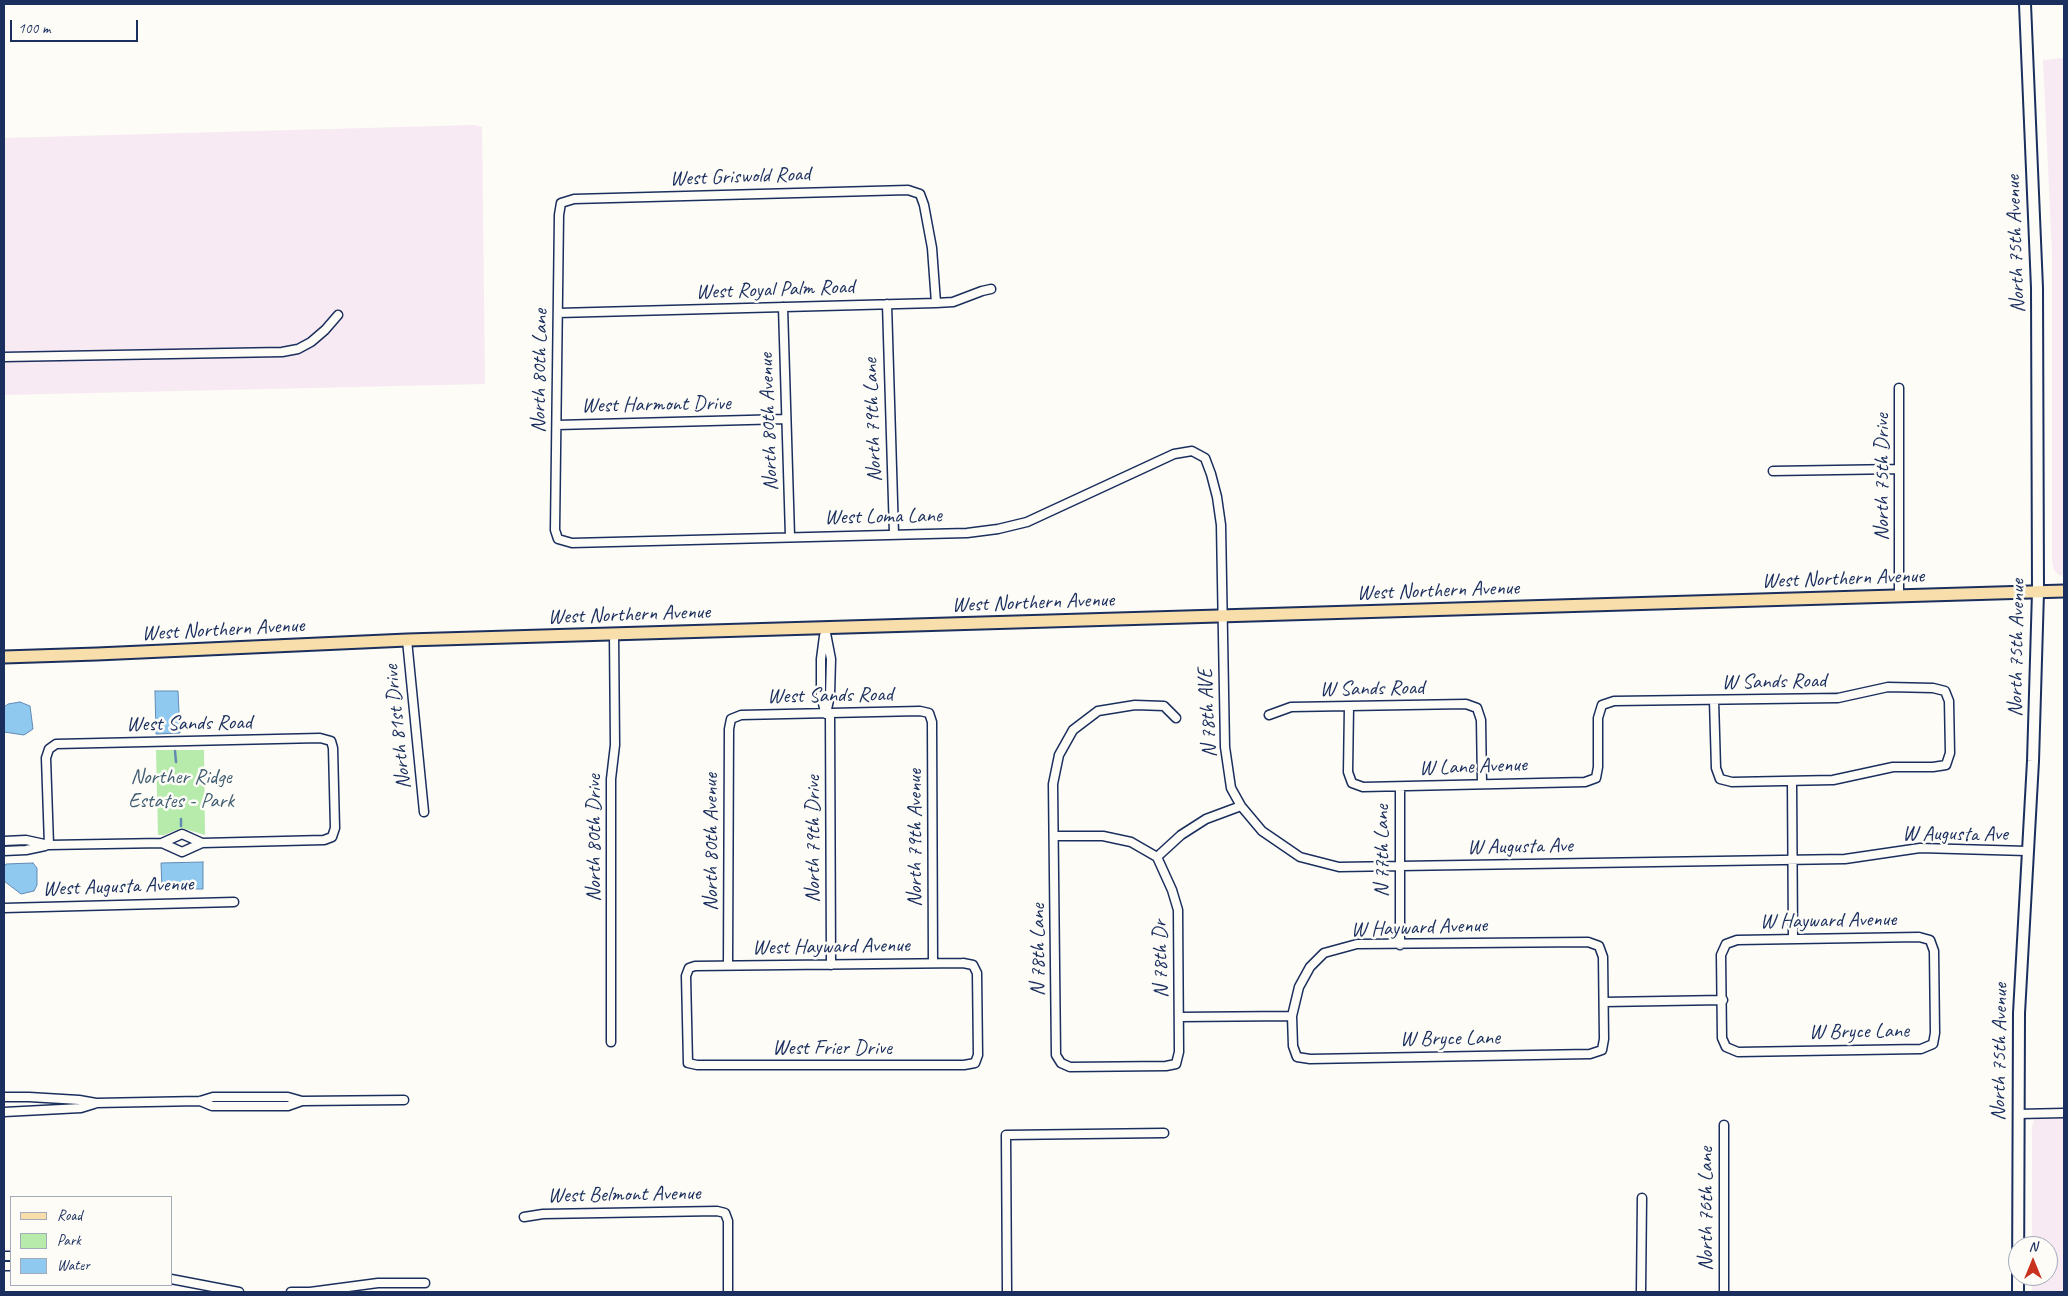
<!DOCTYPE html>
<style>
body{margin:0}
#map{position:relative;width:2068px;height:1296px;overflow:hidden;background:#fdfcf7;font-family:Caveat,sans-serif}
canvas{display:block}
.frame{position:absolute;inset:0;border:5px solid #1b2f5e;pointer-events:none}
.legend{position:absolute;left:10px;top:1196px;width:162px;height:90px;box-sizing:border-box;background:#fdfcf7;border:1px solid #a3aaba;margin:0;padding:6px 9px;list-style:none;font-size:15px;color:#1b2f5e}
.legend li{display:flex;align-items:center;gap:10px;height:25px}
.legend b{width:25px;border:1px solid #a3aaba}
.north{position:absolute;left:2008px;top:1236px;width:50px;height:50px;box-sizing:border-box;background:#fdfcf7;border:1px solid #a3aaba;border-radius:50%;rotate:0deg;font-size:14px;font-weight:700;line-height:20px;text-align:center;color:#1b2f5e}
.north::after{content:'';display:block;margin:auto;width:18px;height:22px;background:#c8321e;clip-path:polygon(50% 0,100% 100%,50% 72%,0 100%)}
.scale{position:absolute;left:10px;top:20px;width:128px;height:22px;box-sizing:border-box;border:2px solid #1b2f5e;border-top:0;padding-left:6px;font-size:15px;line-height:18px;white-space:nowrap;color:#1b2f5e;-webkit-text-stroke:4px #fdfcf7;paint-order:stroke}
</style>
<div id="map">
<canvas width="2068" height="1296"></canvas>
<div class="frame"></div>
<ul class="legend">
<li><b style="height:6px;background:#f8deab"></b>Road</li>
<li><b style="height:14px;background:#b7ebac"></b>Park</li>
<li><b style="height:14px;background:#90c9ef"></b>Water</li>
</ul>
<div class="north">N</div>
<div class="scale">100 m</div>
</div>
<script>
const context = document.querySelector('canvas').getContext('2d');
context.lineJoin = 'round';
function fillPath(path, color) { context.fillStyle = color; context.fill(path, 'evenodd'); }
const poly = rows => new Path2D(rows.map(r => 'M' + r).join(''));
function stroke(path, color, width, dash) { context.strokeStyle = color; context.lineWidth = width; context.lineCap = dash ? 'butt' : 'round'; context.setLineDash(dash || []); context.stroke(path); }
function drawText(font, color, halo, rows, align = 'center') {
  context.font = font + ' Caveat,sans-serif'; context.lineWidth = 5; context.setLineDash([]); context.textBaseline = 'middle'; context.strokeStyle = halo; context.fillStyle = color; for (const [text, x, y, turn = 0] of rows) {
    context.save(); context.translate(x, y); context.rotate((+turn || 0) * Math.PI / 180); context.textAlign = isNaN(turn) ? turn : align; if (halo) context.strokeText(text, 0, 0); context.fillText(text, 0, 0); context.restore();
  }
}
fillPath(poly([
 [2064,58,2064,576,2059,575,2054,570,2052,560,2052,253,2043,60],
 [474,125,482,127,485,384,4,395,4,138],
 [2038,1118,2064,1118,2064,1292,2033,1292,2032,1290,2032,1276,2048,1276,2048,1246,2032,1246,2032,1127,2034,1120]
]), '#f7eaf2');
fillPath(poly([
 [156,750,204,750,205,835,182,828,164,835,158,835]
]), '#b7ebac');
const water = poly([
 [155,691,178,691,180,733,156,734,155,691],
 [20,702,30,706,33,729,24,735,4,732,4,707,8,704,20,702],
 [203,862,203,889,162,889,161,863,203,862],
 [33,863,37,868,37,885,34,891,21,894,4,881,4,867,6,864,33,863]
]);
fillPath(water, '#90c9ef');
stroke(water, '#618bb5', 1);
stroke(poly([
 [175,751,176,762],
 [181,819,181,826]
]), '#618bb5', 2.5);
const street = poly([
 [936,303,932,248,924,205,920,194,908,190,574,199,561,203,559,215,555,530,558,539,572,543,967,533,998,529,1027,522,1174,454,1192,451,1205,458,1211,474,1217,497,1221,525,1225,747,1231,788,1241,806,1262,831,1300,857,1339,867,1400,866,1845,859,1920,848,2027,851],
 [887,304,894,534],
 [783,307,790,536],
 [558,313,936,303,953,302,982,291,991,289],
 [4,357,282,352,298,349,311,342,325,330,338,315],
 [1899,388,1899,596],
 [557,425,786,419],
 [1773,471,1899,469],
 [825,628,831,659,830,695,826,714],
 [824,636,821,659,821,695,825,712],
 [407,640,424,812],
 [1349,707,1348,772,1352,783,1363,787,1585,782,1596,778,1598,767,1598,718,1602,705,1614,701,1838,698,1888,687,1933,688,1945,691,1949,701,1950,753,1946,765,1933,767,1893,767,1833,780,1732,782,1720,779,1716,768,1714,700],
 [830,713,831,965],
 [1269,715,1291,707,1466,704,1477,708,1481,720,1482,783],
 [1792,781,1793,938],
 [1400,787,1400,945],
 [1055,836,1103,836,1131,842,1157,857],
 [4,841,26,840,49,845,162,843,182,852,202,843,324,840,332,837,335,828,333,748,331,741,320,738,56,744,49,749,46,758,49,845],
 [162,843,182,834,202,843],
 [4,851,26,850,45,846],
 [1157,857,1172,890,1178,910,1179,1052,1176,1064,1166,1066,1070,1067,1061,1063,1056,1055,1053,784,1059,755,1073,730,1098,711,1135,705,1164,706,1176,718],
 [1157,857,1181,835,1206,819,1241,806],
 [4,908,234,902],
 [1919,937,1930,940,1934,951,1935,1033,1933,1044,1921,1049,1738,1052,1726,1047,1722,1038,1721,955,1726,944,1737,940,1919,937],
 [1588,942,1599,946,1603,957,1604,1039,1602,1050,1590,1054,1310,1059,1297,1057,1293,1046,1292,1016,1299,987,1310,967,1324,953,1357,944,1588,942],
 [963,963,973,965,977,973,978,1055,975,1063,964,1065,697,1065,688,1063,686,976,689,968,695,966,963,963],
 [728,965,729,729,731,719,741,715,920,711,929,713,932,722,933,963],
 [1604,1002,1723,1000],
 [1179,1017,1292,1016],
 [611,1042,611,779,615,745,614,634],
 [4,1097,29,1097,79,1100,96,1103,200,1101,213,1097,288,1097,302,1101],
 [200,1101,212,1106,288,1106,302,1101,404,1100],
 [4,1112,81,1108,94,1104],
 [2018,1114,2064,1113],
 [524,1217,543,1214,717,1211,725,1213,728,1221,728,1292],
 [4,1256,11,1256],
 [4,1266,11,1266],
 [171,1279,239,1292],
 [291,1292,310,1292,378,1283,425,1283],
 [1007,1292,1006,1135,1164,1133],
 [1641,1292,1642,1198],
 [1724,1292,1724,1125]
]);
const secondary = poly([
 [2018,1292,2019,1013,2033,761,2038,592,2037,288,2025,4]
]);
const primary = poly([
 [4,657,97,654,407,640,2064,591]
]);
stroke(street, '#1b2f5e', 11);
stroke(secondary, '#1b2f5e', 14);
stroke(primary, '#1b2f5e', 15);
stroke(street, '#fdfcf7', 8);
stroke(secondary, '#fdfcf7', 10);
stroke(primary, '#f8deab', 11);
drawText('21px', '#1b2f5e', '#fdfcf7', [
 ["West Griswold Road",740,177,-2],
 ["North 75th Avenue",2016,244,-92],
 ["West Royal Palm Road",775,290,-2],
 ["North 80th Lane",540,371,-89],
 ["West Harmont Drive",656,405,-1],
 ["North 79th Lane",873,420,-92],
 ["North 80th Avenue",769,422,-92],
 ["North 75th Drive",1882,477,-90],
 ["West Loma Lane",883,517,-1],
 ["West Northern Avenue",1843,579,-2],
 ["West Northern Avenue",1438,591,-2],
 ["West Northern Avenue",1033,603,-2],
 ["West Northern Avenue",629,615,-2],
 ["West Northern Avenue",223,630,-3],
 ["North 75th Avenue",2017,648,-89],
 ["W Sands Road",1774,682,-1],
 ["W Sands Road",1372,689,-1],
 ["West Sands Road",830,696,-1],
 ["N 78th AVE",1208,713,-93],
 ["West Sands Road",189,724,-1],
 ["North 81st Drive",398,727,-96],
 ["W Lane Avenue",1473,767,-2],
 ["W Augusta Ave",1955,834],
 ["North 80th Drive",594,838,-90],
 ["North 79th Avenue",915,838,-90],
 ["North 79th Drive",813,839,-90],
 ["North 80th Avenue",711,842,-90],
 ["W Augusta Ave",1520,847,-1],
 ["N 77th Lane",1382,851,-90],
 ["West Augusta Avenue",118,887,-2],
 ["W Hayward Avenue",1828,921,-1],
 ["W Hayward Avenue",1419,928,-2],
 ["West Hayward Avenue",831,947,-1],
 ["N 78th Lane",1038,950,-90],
 ["N 78th Dr",1161,959,-91],
 ["W Bryce Lane",1859,1032,-1],
 ["W Bryce Lane",1450,1039,-1],
 ["West Frier Drive",832,1048],
 ["North 75th Avenue",2000,1052,-89],
 ["West Belmont Avenue",624,1195,-1],
 ["North 76th Lane",1706,1209,-90]
]);
drawText('21px', '#425e72', '#fdfcf7', [
 ["Norther Ridge",181,777],
 ["Estates - Park",181,801]
]);
</script>
